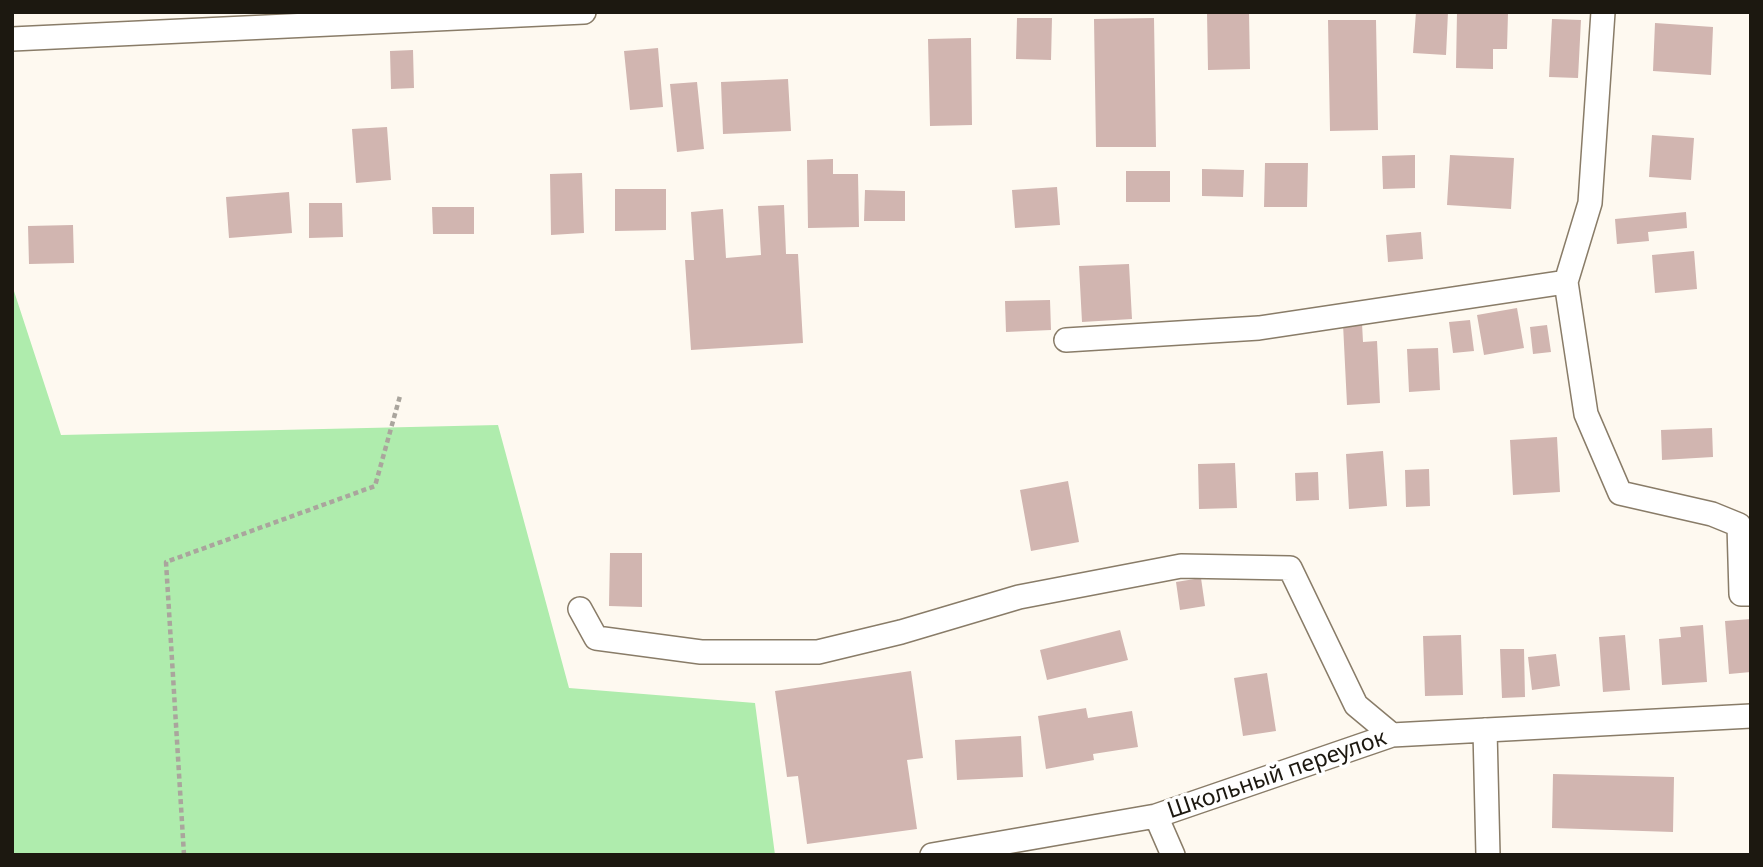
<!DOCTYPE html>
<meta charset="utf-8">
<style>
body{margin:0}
#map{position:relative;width:1763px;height:867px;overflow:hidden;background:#fef9f0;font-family:"Noto Sans",sans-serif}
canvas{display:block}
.frame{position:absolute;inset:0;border:14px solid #1c1810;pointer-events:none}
</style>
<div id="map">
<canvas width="1763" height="867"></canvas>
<div class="frame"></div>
</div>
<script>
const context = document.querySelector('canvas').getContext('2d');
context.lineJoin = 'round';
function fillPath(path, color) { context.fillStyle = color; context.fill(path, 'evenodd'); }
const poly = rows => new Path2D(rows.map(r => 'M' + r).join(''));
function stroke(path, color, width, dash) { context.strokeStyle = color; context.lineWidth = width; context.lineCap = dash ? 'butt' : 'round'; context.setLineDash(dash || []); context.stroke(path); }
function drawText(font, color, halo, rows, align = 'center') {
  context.font = font + ' "Noto Sans",sans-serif'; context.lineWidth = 7; context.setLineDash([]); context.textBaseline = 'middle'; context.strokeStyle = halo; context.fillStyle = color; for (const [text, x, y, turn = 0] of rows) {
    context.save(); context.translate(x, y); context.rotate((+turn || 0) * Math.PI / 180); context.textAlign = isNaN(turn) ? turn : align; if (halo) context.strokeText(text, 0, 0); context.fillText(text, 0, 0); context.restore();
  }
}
fillPath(poly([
 [12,285,61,435,498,425,569,688,755,703,775,855,12,855]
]), '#afecad');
fillPath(poly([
 [1207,12,1249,12,1250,69,1208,70],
 [1416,12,1448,12,1446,55,1413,53],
 [1457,12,1508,13,1507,49,1493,49,1493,69,1456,68],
 [1017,18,1052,18,1051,60,1016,59],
 [1154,18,1156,147,1096,147,1094,19],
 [1552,19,1581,20,1578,78,1549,77],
 [1328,20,1376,20,1378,130,1330,131],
 [1655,23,1713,27,1711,75,1653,71],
 [971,38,972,125,930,126,928,39],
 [658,48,663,107,630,110,624,51],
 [413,50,414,88,391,89,390,51],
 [788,79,791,131,723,134,721,82],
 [697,82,704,149,677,152,670,84],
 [387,127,391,180,356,183,352,129],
 [1652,135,1694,138,1691,180,1649,177],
 [1415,155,1415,188,1383,189,1382,156],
 [1450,155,1514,158,1511,209,1447,205],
 [833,159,833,174,858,174,859,227,808,228,807,160],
 [1265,163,1308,163,1307,207,1264,207],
 [1202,169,1244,170,1243,197,1202,196],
 [1126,171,1170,171,1170,202,1126,202],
 [582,173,584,233,551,235,550,174],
 [1057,187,1060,225,1015,228,1012,190],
 [615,189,666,189,666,230,615,231],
 [865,190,905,191,905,221,864,221],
 [289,192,292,233,229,238,226,197],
 [309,203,342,203,343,237,309,238],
 [784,205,786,254,798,254,803,343,691,350,685,260,694,260,691,212,723,209,726,258,761,255,758,206],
 [432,207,474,207,474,234,433,234],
 [1686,212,1687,228,1648,232,1649,241,1617,244,1615,219],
 [73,225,74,263,29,264,28,226],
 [1421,232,1423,259,1388,262,1386,235],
 [1694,251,1697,289,1655,293,1652,255],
 [1129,264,1132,319,1082,322,1079,266],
 [1050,300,1051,330,1006,332,1005,301],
 [1517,308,1524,348,1484,355,1477,315],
 [1470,320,1474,351,1453,353,1449,322],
 [1362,323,1363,342,1377,341,1380,403,1347,405,1343,324],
 [1547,325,1551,352,1533,354,1530,327],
 [1438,348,1440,390,1409,392,1407,349],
 [1712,428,1713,457,1662,460,1661,430],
 [1557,437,1560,492,1513,495,1510,440],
 [1383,451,1387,506,1349,509,1346,454],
 [1235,463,1237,508,1199,509,1198,464],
 [1429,469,1430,506,1406,507,1405,470],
 [1318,472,1319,500,1296,501,1295,473],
 [1068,481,1079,542,1031,551,1020,490],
 [610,553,642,553,642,607,609,606],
 [1201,578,1205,606,1180,610,1176,582],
 [1751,619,1751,672,1729,674,1725,621],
 [1703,625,1707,682,1662,685,1659,639,1681,637,1680,627],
 [1120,630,1128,660,1047,680,1040,650],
 [1461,635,1463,695,1425,696,1423,636],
 [1625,635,1630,690,1603,692,1599,637],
 [1500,649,1524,649,1525,697,1502,698],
 [1556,654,1560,686,1532,690,1528,657],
 [911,671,923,758,907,760,917,829,807,844,798,776,787,777,775,691],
 [1267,673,1276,731,1243,736,1234,678],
 [1086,708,1088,718,1132,711,1138,747,1093,754,1094,760,1046,769,1038,716],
 [1021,736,1023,777,957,780,955,740],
 [1553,774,1674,777,1673,832,1552,828]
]), '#d1b5b0');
const street = poly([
 [12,39,584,12],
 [1566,282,1586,414,1620,493,1712,514,1739,525,1741,594,1751,594],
 [1066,340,1259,328,1566,282,1590,203,1603,12],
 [580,609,596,638,701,652,818,652,901,632,1019,597,1181,566,1290,568,1356,705,1392,735],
 [1485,730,1488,855],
 [1156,816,1173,855],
 [932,855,1156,816,1392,735,1751,716]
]);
stroke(street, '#897c68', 26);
stroke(poly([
 [184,855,166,562,375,486,400,396]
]), '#aaa59d', 4.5, [5, 3.5]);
stroke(street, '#fff', 23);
drawText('23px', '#1c1810', '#fff', [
 ["Школьный переулок",1277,775,-19]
]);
</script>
